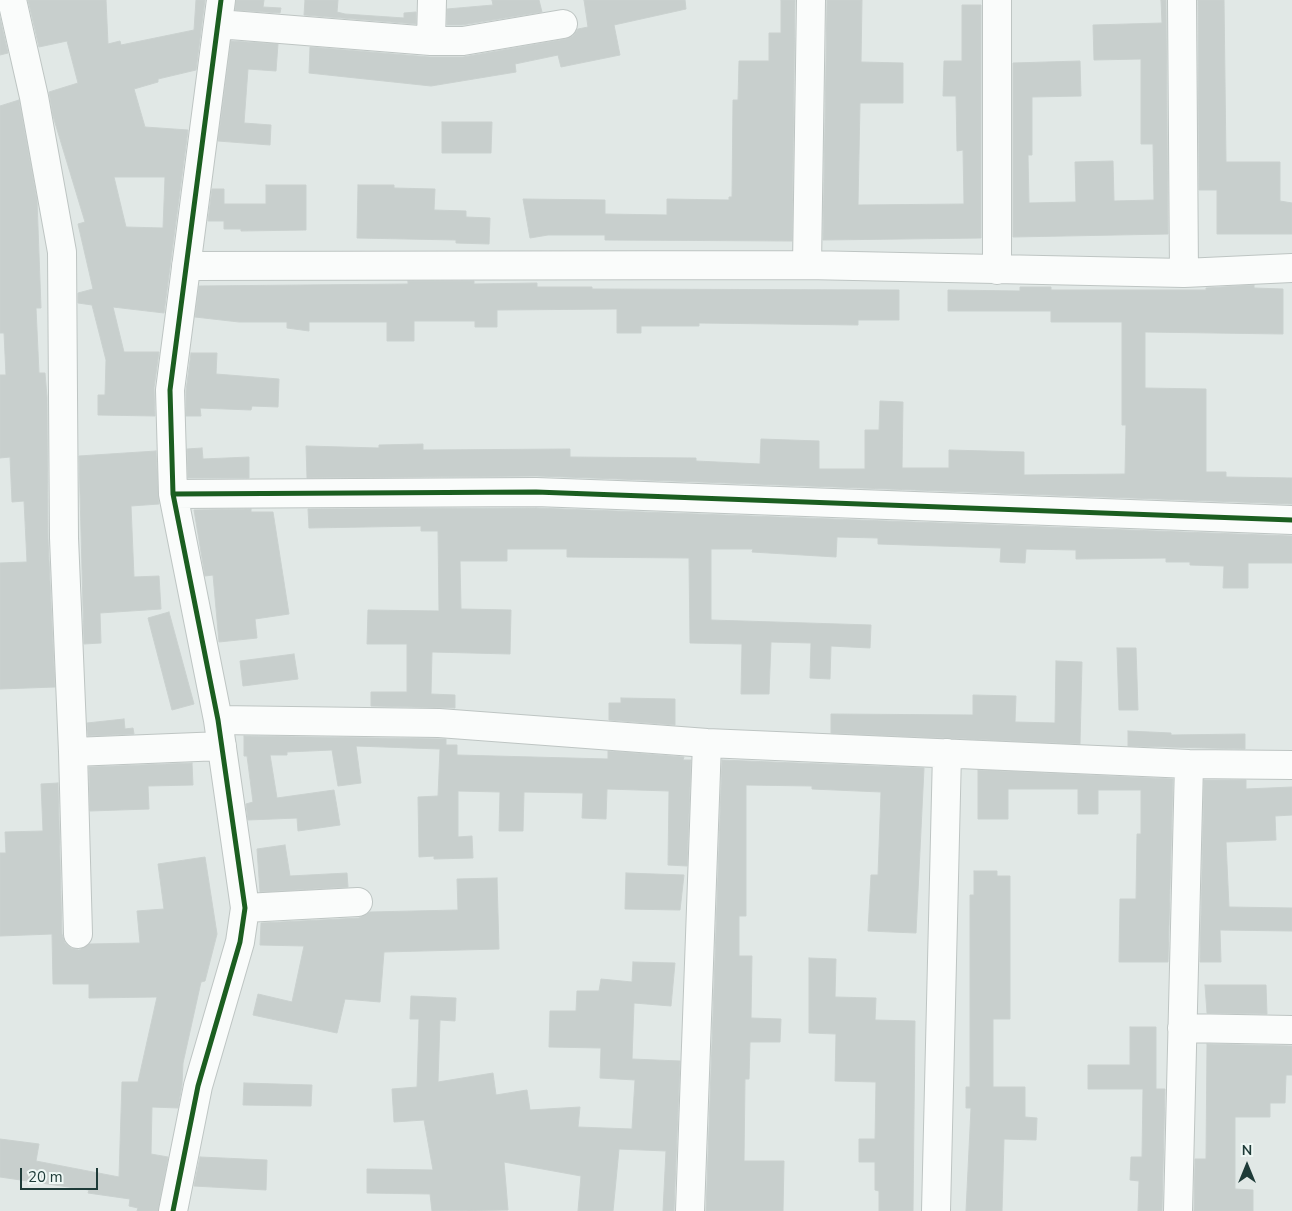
<!DOCTYPE html>
<style>
body{margin:0}
#map{position:relative;width:1292px;height:1211px;overflow:hidden;background:#e1e8e6;font-family:"Nunito Sans",sans-serif}
canvas{display:block}
.north{position:absolute;left:1222px;top:1141px;width:50px;height:50px;-webkit-text-stroke:4px #eef7f4;paint-order:stroke;rotate:0deg;font-size:14px;font-weight:700;line-height:20px;text-align:center;color:#1e3b38}
.north::after{content:'';display:block;margin:auto;width:18px;height:22px;background:#1e3b38;clip-path:polygon(50% 0,100% 100%,50% 72%,0 100%)}
.scale{position:absolute;left:20px;top:1168px;width:78px;height:22px;box-sizing:border-box;border:2px solid #1e3b38;border-top:0;padding-left:6px;font-size:15px;line-height:18px;white-space:nowrap;color:#1e3b38;-webkit-text-stroke:4px #eef7f4;paint-order:stroke}
</style>
<div id="map">
<canvas width="1292" height="1211"></canvas>
<div class="north">N</div>
<div class="scale">20 m</div>
</div>
<script>
const context = document.querySelector('canvas').getContext('2d');
context.lineJoin = 'round';
function fillPath(path, color) { context.fillStyle = color; context.fill(path, 'evenodd'); }
const poly = rows => new Path2D(rows.map(r => 'M' + r).join(''));
function stroke(path, color, width, dash) { context.strokeStyle = color; context.lineWidth = width; context.lineCap = dash ? 'butt' : 'round'; context.setLineDash(dash || []); context.stroke(path); }
const building = poly([
 [28,0,106,0,108,44,120,41,121,45,194,30,196,0,205,0,196,70,158,79,158,82,134,89,145,127,188,130,164,313,113,307,124,352,159,352,154,388,155,416,98,415,98,395,105,395,106,360,92,305,78,303,78,293,93,289,78,224,85,222,53,116,49,92,78,83,67,41,39,47,28,0],
 [114,177,165,177,163,228,126,227,114,177],
 [236,0,264,0,263,7,281,8,280,13,235,10,236,0],
 [305,0,338,0,337,12,345,14,404,18,404,13,416,12,416,24,304,15,305,0],
 [492,0,539,0,542,12,462,25,447,25,447,9,493,5,492,0],
 [584,0,685,0,686,9,614,25,620,55,561,67,558,55,515,64,516,72,431,86,309,73,310,47,430,57,463,57,566,39,573,36,578,29,588,27,584,0],
 [781,0,795,0,792,241,605,240,605,235,548,235,530,238,523,199,605,200,605,214,667,215,667,199,729,200,729,197,732,197,733,100,738,100,739,61,769,61,769,33,781,33,781,0],
 [827,0,862,0,861,62,903,63,903,103,860,103,858,205,964,204,963,150,957,151,956,96,943,96,944,61,962,61,962,5,981,5,981,238,823,240,827,0],
 [1161,0,1166,0,1168,234,1013,237,1013,63,1080,61,1081,96,1032,97,1032,155,1028,155,1029,203,1076,202,1075,162,1113,161,1114,201,1154,200,1153,144,1141,144,1141,59,1094,60,1093,25,1162,23,1161,0],
 [1198,0,1224,0,1226,162,1280,162,1280,201,1292,203,1292,234,1217,234,1217,190,1199,190,1198,0],
 [0,18,8,53,0,55,0,18],
 [231,41,278,44,276,71,248,69,244,123,271,125,270,145,218,141,231,41],
 [19,100,37,200,41,308,36,308,39,373,45,373,47,397,48,539,55,687,0,689,0,563,27,562,24,501,12,502,10,457,0,458,0,375,6,375,4,333,0,333,0,106,19,100],
 [442,122,492,122,491,153,442,153,442,122],
 [266,185,306,185,306,230,241,231,241,229,224,229,224,221,208,221,212,189,224,189,224,204,266,204,266,185],
 [358,185,394,185,394,188,435,189,434,210,466,211,466,217,490,218,489,244,456,243,456,240,357,238,358,185],
 [408,281,474,281,474,284,537,283,537,287,592,287,592,289,899,290,899,320,858,320,858,325,699,323,699,326,641,326,641,333,617,333,617,309,497,310,497,327,475,327,475,321,414,321,414,341,387,341,387,322,309,322,309,331,287,328,287,322,239,322,195,317,199,286,408,284,408,281],
 [1254,285,1254,288,1283,289,1283,334,1145,332,1145,388,1206,389,1206,472,1226,472,1226,477,1292,478,1292,504,537,476,307,478,306,446,379,448,379,445,423,444,423,450,570,449,570,457,696,458,696,461,760,464,761,439,819,441,819,469,865,469,865,430,879,430,880,401,903,402,902,468,949,468,949,450,1024,452,1024,475,1125,474,1126,425,1122,425,1122,322,1051,322,1051,311,948,311,948,290,1020,291,1020,287,1051,287,1051,290,1206,290,1206,288,1254,285],
 [191,353,217,353,216,374,279,379,278,407,252,406,251,410,200,408,201,416,186,416,186,391,191,353],
 [202,448,203,459,249,457,249,478,188,478,187,449,202,448],
 [156,451,159,504,131,506,134,577,159,576,161,609,100,613,101,643,84,644,79,456,156,451],
 [536,508,1292,536,1292,563,1248,563,1248,588,1223,588,1224,566,1190,565,1190,562,1166,562,1166,558,1076,559,1076,550,1026,549,1025,563,1000,562,1001,548,878,544,878,538,837,537,836,557,752,552,753,549,711,549,711,620,871,625,870,648,831,646,830,679,810,678,811,643,771,642,769,694,741,694,742,644,690,643,689,558,567,557,567,549,507,549,507,561,460,561,461,609,511,610,510,654,432,652,431,694,455,695,455,708,371,706,371,692,407,692,407,644,367,644,368,610,439,611,438,531,421,531,421,526,309,528,308,509,536,508],
 [251,509,251,512,273,512,289,614,255,619,257,638,219,642,213,575,205,576,194,510,251,509],
 [169,612,194,704,172,710,148,618,169,612],
 [1117,648,1136,648,1138,710,1119,710,1117,648],
 [294,654,298,679,243,686,240,661,294,654],
 [1056,661,1082,662,1080,744,831,733,831,714,973,715,973,695,1016,696,1015,722,1055,723,1056,661],
 [621,698,675,699,675,725,609,720,609,703,621,703,621,698],
 [124,719,125,729,133,728,134,734,88,736,87,723,124,719],
 [1128,731,1171,733,1171,735,1245,734,1245,749,1128,746,1128,731],
 [244,736,446,739,446,745,457,745,457,755,608,759,608,751,684,757,683,760,691,760,687,866,668,865,669,791,607,789,606,819,582,818,583,793,524,792,523,831,499,831,500,792,458,791,458,837,472,836,473,858,434,859,434,856,419,857,418,797,438,796,440,749,356,746,361,783,338,786,332,750,287,752,287,755,270,755,277,798,334,790,340,825,298,831,297,818,248,820,246,804,253,802,247,756,244,756,244,736],
 [722,760,924,768,916,933,868,931,871,875,878,875,881,792,812,789,812,786,746,785,746,916,739,916,739,956,752,956,751,1018,781,1019,780,1042,750,1042,749,1079,745,1079,744,1161,784,1161,783,1211,706,1211,722,760],
 [192,763,193,785,148,786,149,809,90,811,89,767,192,763],
 [978,770,1173,779,1168,962,1119,962,1120,899,1136,899,1137,834,1141,834,1141,790,1098,790,1098,814,1078,814,1078,789,1008,789,1008,819,978,819,978,770],
 [1204,780,1246,780,1246,789,1292,787,1292,815,1275,816,1276,840,1226,842,1229,907,1292,908,1292,931,1220,930,1221,962,1200,962,1204,780],
 [58,783,62,934,65,943,71,948,79,950,89,944,140,943,137,911,164,909,158,864,205,857,217,934,205,981,201,982,183,1063,182,1085,178,1108,152,1107,151,1154,168,1157,158,1211,137,1211,138,1208,129,1206,130,1199,88,1193,89,1190,0,1177,0,1139,39,1144,36,1161,119,1177,122,1082,138,1082,157,997,89,998,89,984,53,984,52,934,0,936,0,853,6,853,5,832,43,831,41,784,58,783],
 [285,845,290,876,347,873,348,887,260,892,257,849,285,845],
 [974,871,997,871,997,876,1010,876,1010,1019,993,1019,993,1087,1025,1087,1025,1117,1037,1118,1036,1140,1004,1139,1002,1211,966,1211,971,1108,966,1108,966,1087,970,1087,970,895,974,895,974,871],
 [626,873,684,875,680,910,625,909,626,873],
 [497,878,499,949,384,952,380,1002,345,999,337,1033,253,1015,258,994,292,1002,304,946,260,945,261,923,359,918,370,912,458,910,457,879,497,878],
 [809,958,836,959,835,997,876,998,875,1020,915,1021,913,1211,879,1211,879,1191,875,1190,875,1162,859,1162,859,1139,875,1139,876,1082,835,1081,836,1034,809,1033,809,958],
 [633,962,675,963,671,1006,634,1003,632,1059,680,1061,674,1211,663,1211,666,1151,619,1149,613,1211,578,1211,581,1176,504,1162,508,1210,432,1211,430,1194,367,1193,367,1169,433,1170,424,1120,394,1122,392,1089,417,1087,419,1019,410,1019,411,996,456,998,455,1021,440,1020,438,1082,493,1073,496,1095,527,1090,530,1110,580,1107,578,1127,632,1129,635,1080,600,1078,601,1048,549,1047,550,1011,576,1011,577,991,599,991,601,979,632,982,633,962],
 [1205,985,1266,985,1267,1014,1207,1013,1205,985],
 [1130,1027,1156,1027,1156,1089,1165,1089,1162,1211,1138,1211,1139,1181,1130,1180,1131,1157,1142,1157,1143,1089,1088,1089,1088,1065,1130,1065,1130,1027],
 [1207,1044,1292,1046,1292,1075,1286,1075,1285,1103,1270,1103,1270,1117,1235,1117,1235,1189,1253,1190,1253,1211,1194,1211,1195,1159,1206,1159,1207,1044],
 [244,1083,312,1085,311,1106,243,1105,244,1083],
 [200,1157,267,1160,266,1190,194,1186,200,1157]
]);
fillPath(building, '#c8cfcd');
stroke(building, '#cad1cf', 1);
const minor = poly([
 [12,0,34,97,62,252,64,538,73,752,78,934],
 [997,0,997,270],
 [1182,0,1184,273],
 [218,24,431,41,463,41,563,24],
 [431,41,432,0],
 [807,265,811,0],
 [186,266,807,265,1184,273,1292,268],
 [173,494,536,492,1292,520],
 [218,720,439,723,707,743,1189,764,1292,765],
 [73,752,222,746],
 [245,908,358,902],
 [1182,1028,1292,1030],
 [173,1211,198,1086,240,942,245,908,218,720,173,494,170,390,221,0],
 [690,1211,707,743],
 [936,1211,947,753],
 [1178,1211,1189,764]
]);
stroke(minor, '#bec5c3', 30);
stroke(minor, '#fafcfb', 28);
stroke(poly([
 [173,494,536,492,1292,520],
 [173,1211,198,1086,240,942,245,908,218,720,173,494,170,390,221,0]
]), '#1b5e20', 5);
</script>
